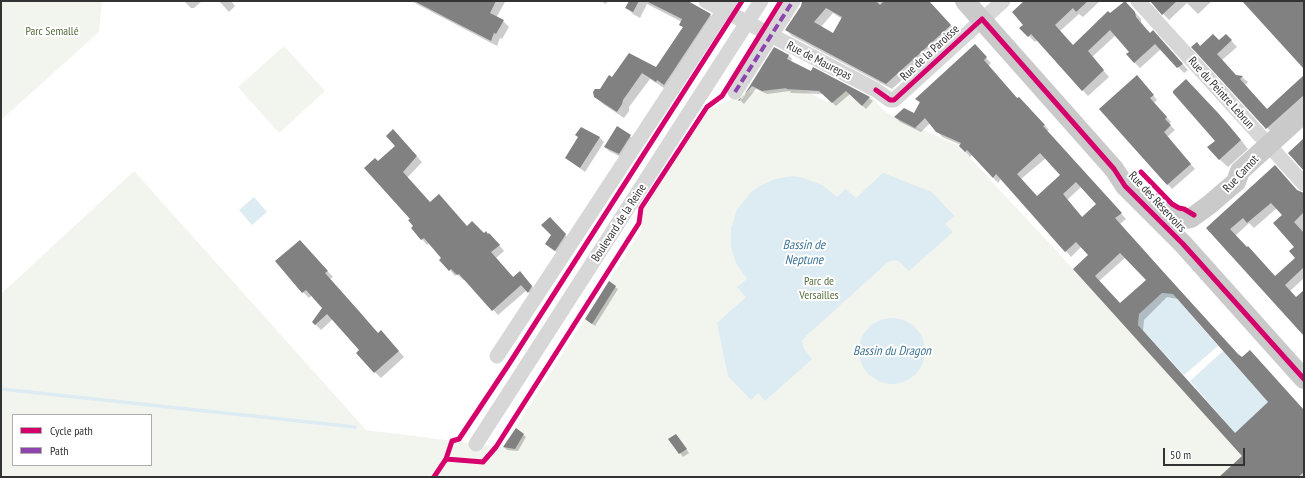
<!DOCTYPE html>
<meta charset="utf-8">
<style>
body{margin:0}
#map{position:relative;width:1305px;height:478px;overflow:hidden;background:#fff;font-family:"PT Sans Narrow",sans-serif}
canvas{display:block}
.frame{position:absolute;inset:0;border:2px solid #333;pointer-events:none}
.legend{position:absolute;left:12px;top:414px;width:140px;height:52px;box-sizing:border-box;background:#fff;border:1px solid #adadad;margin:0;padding:5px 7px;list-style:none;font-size:12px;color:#333}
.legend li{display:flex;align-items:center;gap:8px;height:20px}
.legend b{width:20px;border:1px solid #adadad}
.scale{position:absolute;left:1163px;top:448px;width:82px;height:18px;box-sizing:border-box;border:2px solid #333;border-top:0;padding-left:5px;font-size:12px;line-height:14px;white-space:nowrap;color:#333;-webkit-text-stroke:3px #fff;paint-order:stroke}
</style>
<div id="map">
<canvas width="1305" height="478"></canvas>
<div class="frame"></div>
<ul class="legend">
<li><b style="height:5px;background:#d6006c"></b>Cycle path</li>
<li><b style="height:5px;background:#8e44ad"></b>Path</li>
</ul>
<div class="scale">50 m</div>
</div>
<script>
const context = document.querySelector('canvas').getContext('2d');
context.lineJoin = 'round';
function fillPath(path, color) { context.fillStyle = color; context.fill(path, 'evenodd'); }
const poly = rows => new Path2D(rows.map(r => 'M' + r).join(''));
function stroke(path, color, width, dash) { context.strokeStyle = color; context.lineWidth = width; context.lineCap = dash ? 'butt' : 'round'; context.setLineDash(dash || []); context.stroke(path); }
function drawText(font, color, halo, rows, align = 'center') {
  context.font = font + ' "PT Sans Narrow",sans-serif'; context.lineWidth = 4; context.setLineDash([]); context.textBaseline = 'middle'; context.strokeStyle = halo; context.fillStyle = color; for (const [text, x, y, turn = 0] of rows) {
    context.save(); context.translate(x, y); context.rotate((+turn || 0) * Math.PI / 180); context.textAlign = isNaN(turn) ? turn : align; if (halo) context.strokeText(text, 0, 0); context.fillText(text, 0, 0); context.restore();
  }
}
fillPath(poly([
 [1,1,102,1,99,32,1,120],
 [284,46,325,91,279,133,238,87],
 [791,87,800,88,827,102,846,91,862,106,871,96,884,111,894,117,959,146,1245,454,1219,477,1,477,1,294,134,171,366,430,503,447,641,231,643,208,706,111,746,93],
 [13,415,151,415,151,465,13,465]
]), '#f1f5ed');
fillPath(poly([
 [883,173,932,192,954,216,945,224,953,232,909,271,902,264,898,261,894,260,888,262,806,336,802,341,804,349,812,359,765,401,758,393,751,400,728,376,717,323,746,297,737,287,747,279,736,263,731,247,731,228,737,210,752,191,760,186,775,179,793,176,803,178,822,185,837,197,846,189,856,198],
 [254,197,267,212,252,225,239,210],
 [1162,293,1173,294,1218,346,1184,375,1138,325,1139,314],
 '859 351a33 33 0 1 1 66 0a33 33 0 1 1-66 0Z',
 [1223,351,1268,402,1235,433,1190,381]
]), '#ddebf3');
fillPath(poly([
 [184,1,202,1,194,8,191,8],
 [219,1,231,1,235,6,229,12],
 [411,1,504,1,505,2,496,18,503,21,509,27,502,39,500,38,497,46],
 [600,1,608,1,606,4],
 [630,1,685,1,710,15,717,21,672,91,665,87,664,88,650,79,629,107,629,111,624,118,603,104,595,96,612,78,657,68,684,28,680,25,682,22,647,4,640,18,633,14,626,7],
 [803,1,929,1,956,31,892,89,792,36,786,30,802,6],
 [833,13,842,19,834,34,821,27],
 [1026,1,1100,1,1083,17,1079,14,1060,31,1073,46,1110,15,1130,7,1141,19,1141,23,1150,34,1158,38,1188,70,1184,73,1161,49,1140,68,1134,62,1130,52,1116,35,1092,57,1109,77,1088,96,1037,40,1035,42,1021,28,1024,25],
 [1151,1,1212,1,1198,14,1187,3,1169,20],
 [1226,35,1237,47,1222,60,1236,76,1242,77,1248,82,1245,85,1267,110,1304,76,1304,106,1273,134,1193,47,1200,47,1220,41],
 [975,46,991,63,988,66,1018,99,1024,103,1049,130,1047,131,1126,219,1120,224,1239,356,1304,410,1304,477,1220,477,1244,456,1075,269,1089,255,1081,247,1071,257,1001,179,998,183,972,155,970,157,960,146,961,145,942,137,930,123,921,132,900,122,895,117,915,115,920,103,916,99],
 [1046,158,1061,175,1037,197,1021,179],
 [1081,187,1097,204,1083,218,1067,200],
 [1125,258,1147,280,1121,305,1099,281],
 [1167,297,1178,299,1270,402,1236,434,1143,331,1144,320],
 [775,48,789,56,792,59,791,62,811,73,813,69,869,98,873,101,866,109,850,94,836,106,824,94,791,93,790,91,767,94,756,89,744,104,740,100,743,98],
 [1141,81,1157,100,1154,103,1171,122,1169,124,1175,130,1167,137,1195,169,1172,189,1100,109],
 [1194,89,1228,124,1248,149,1228,167,1219,159,1216,141],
 [618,127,635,140,623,158,609,151,605,147],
 [581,128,600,138,604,142,585,172,566,158,579,138],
 [398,136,422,162,407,178,430,203,467,227,495,240,504,251,496,258,514,278,525,278,537,292,533,298,527,290,498,315,465,279,463,280,457,274,455,276,450,270,440,260,443,258,429,243,427,245,422,239,378,162,396,146],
 [1298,192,1304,194,1304,278,1290,291,1296,298,1304,291,1304,334,1207,228],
 [1277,208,1283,215,1296,247,1297,258,1276,277,1235,236,1249,223,1254,228],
 [550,218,568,238,558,253,549,247,552,235],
 [305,247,333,277,330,279,378,334,387,338,404,357,381,378,375,372,360,350,333,319,321,330,313,322,323,308,312,295,309,298,303,292],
 [615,287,618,289,595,326,588,321],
 [516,429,526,437,518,451,507,450,504,447],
 [678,438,689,453,683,457,670,439]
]), '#0003');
stroke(poly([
 [1,389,355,427]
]), '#ddebf3', 3.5);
fillPath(poly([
 [414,1,496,1,490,13,504,20,496,34,494,33,491,41],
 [629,1,639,1,633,12,625,8],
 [646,1,688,1,711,14,664,85,657,80,656,82,642,73,623,100,622,104,617,112,594,97,593,92,595,89,600,89,609,75,612,77,629,53,656,67,683,27,679,25,682,19],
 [802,1,876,1,880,5,884,1,929,1,951,25,886,84,785,30,801,6],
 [826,8,842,17,833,33,814,22],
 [1024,1,1088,1,1076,12,1073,8,1055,25,1073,45,1108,11,1110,13,1125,1,1135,12,1136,17,1150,33,1153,30,1183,64,1177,68,1155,44,1134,63,1126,54,1129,52,1110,30,1088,51,1104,70,1082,91,1031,34,1028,37,1019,28,1023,25,1012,12],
 [1150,1,1177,1,1162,15],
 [1242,1,1304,1,1304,69],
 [1213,34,1219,40,1226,34,1232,40,1217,54,1236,75,1243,76,1240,79,1267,109,1304,75,1304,95,1266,129,1191,47,1197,42,1200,46],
 [975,44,987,57,984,60,1017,98,1019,97,1045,125,1043,126,1122,213,1115,218,1167,276,1238,354,1242,357,1250,350,1304,410,1304,472,1298,477,1219,477,1242,456,1073,269,1088,255,1076,242,1065,252,996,174,993,178,967,150,965,152,959,146,961,143,936,132,925,118,915,128,894,117,904,108,914,113,920,102,915,99],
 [1040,153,1060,175,1037,196,1017,174],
 [1076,182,1096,204,1082,217,1063,194],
 [1120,253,1146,280,1120,303,1095,276],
 [1162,293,1173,294,1268,402,1235,433,1138,325,1139,314],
 [774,47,789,55,787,59,811,71,813,67,870,97,862,106,846,91,832,103,819,91,786,89,787,88,762,91,752,86,739,101,738,100,743,97],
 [1137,75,1154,95,1150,98,1167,117,1165,119,1171,125,1164,132,1191,164,1167,185,1099,109],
 [1186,79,1219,114,1241,140,1219,160,1207,147,1215,141,1173,93,1173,91],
 [617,126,631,135,619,154,604,147],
 [581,127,600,137,580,168,565,158,578,137,575,135],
 [393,129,417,156,403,172,430,202,439,194,467,226,472,221,484,233,486,231,488,234,489,233,500,245,491,252,513,277,520,271,532,286,528,293,521,285,492,311,459,274,457,275,451,269,449,271,439,260,441,258,424,238,421,240,411,228,413,226,408,220,410,219,364,168,375,158,378,161,395,146,386,136],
 [1304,138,1304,171,1288,153],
 [1275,165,1297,190,1304,193,1304,212,1294,222,1304,233,1304,267,1285,285,1296,297,1304,290,1304,336,1206,228],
 [1271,203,1282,215,1273,223,1294,247,1289,251,1295,258,1275,276,1248,246,1247,247,1230,229,1243,218,1247,223],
 [550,217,566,234,555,251,545,244,551,235,541,225],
 [300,240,328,271,325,273,358,310,378,333,381,330,399,351,374,373,356,353,359,350,327,314,315,325,312,322,322,308,306,290,302,293,275,261],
 [609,281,616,286,592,324,585,319],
 [516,428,524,434,515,449,503,447],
 [676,434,687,449,679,454,668,439]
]), '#818181');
stroke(poly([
 [706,1,876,90,890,100,894,100,1003,1],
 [1138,1,1304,184],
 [735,92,793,1],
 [497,356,730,1],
 [476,444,761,1]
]), '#d7d7d7', 15);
stroke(poly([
 [965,1,1114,169,1125,186,1183,244,1304,379],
 [1155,203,1167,215,1175,219,1186,219,1191,218,1209,205,1236,182,1240,171,1304,113]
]), '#cacaca', 20);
stroke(poly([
 [735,92,793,1]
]), '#8e44ad', 4, [8, 4]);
stroke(poly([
 [876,90,890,100,894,100,982,19,1114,169,1125,186,1183,244,1304,379],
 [1141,172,1172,204,1179,208,1184,209,1194,215],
 [446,459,483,462,496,447,639,223,641,208,707,107,722,96,781,1],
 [434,477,446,459,452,441,459,439,509,364,742,1]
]), '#d6006c', 5);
drawText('12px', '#56703f', '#fff', [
 ["Parc Semallé",52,32],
 ["Parc de",819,282],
 ["Versailles",819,296]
]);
drawText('12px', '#333', '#fff', [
 ["Rue de la Paroisse",930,53,-43],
 ["Rue de Maurepas",819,61,27],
 ["Rue du Peintre Lebrun",1221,93,48],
 ["Rue Carnot",1241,174,-47],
 ["Rue des Réservoirs",1157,202,47],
 ["Boulevard de la Reine",619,223,-57]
]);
drawText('italic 13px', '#3f7597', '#fff', [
 ["Bassin de",804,245],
 ["Neptune",804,260],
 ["Bassin du Dragon",892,351]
]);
</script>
